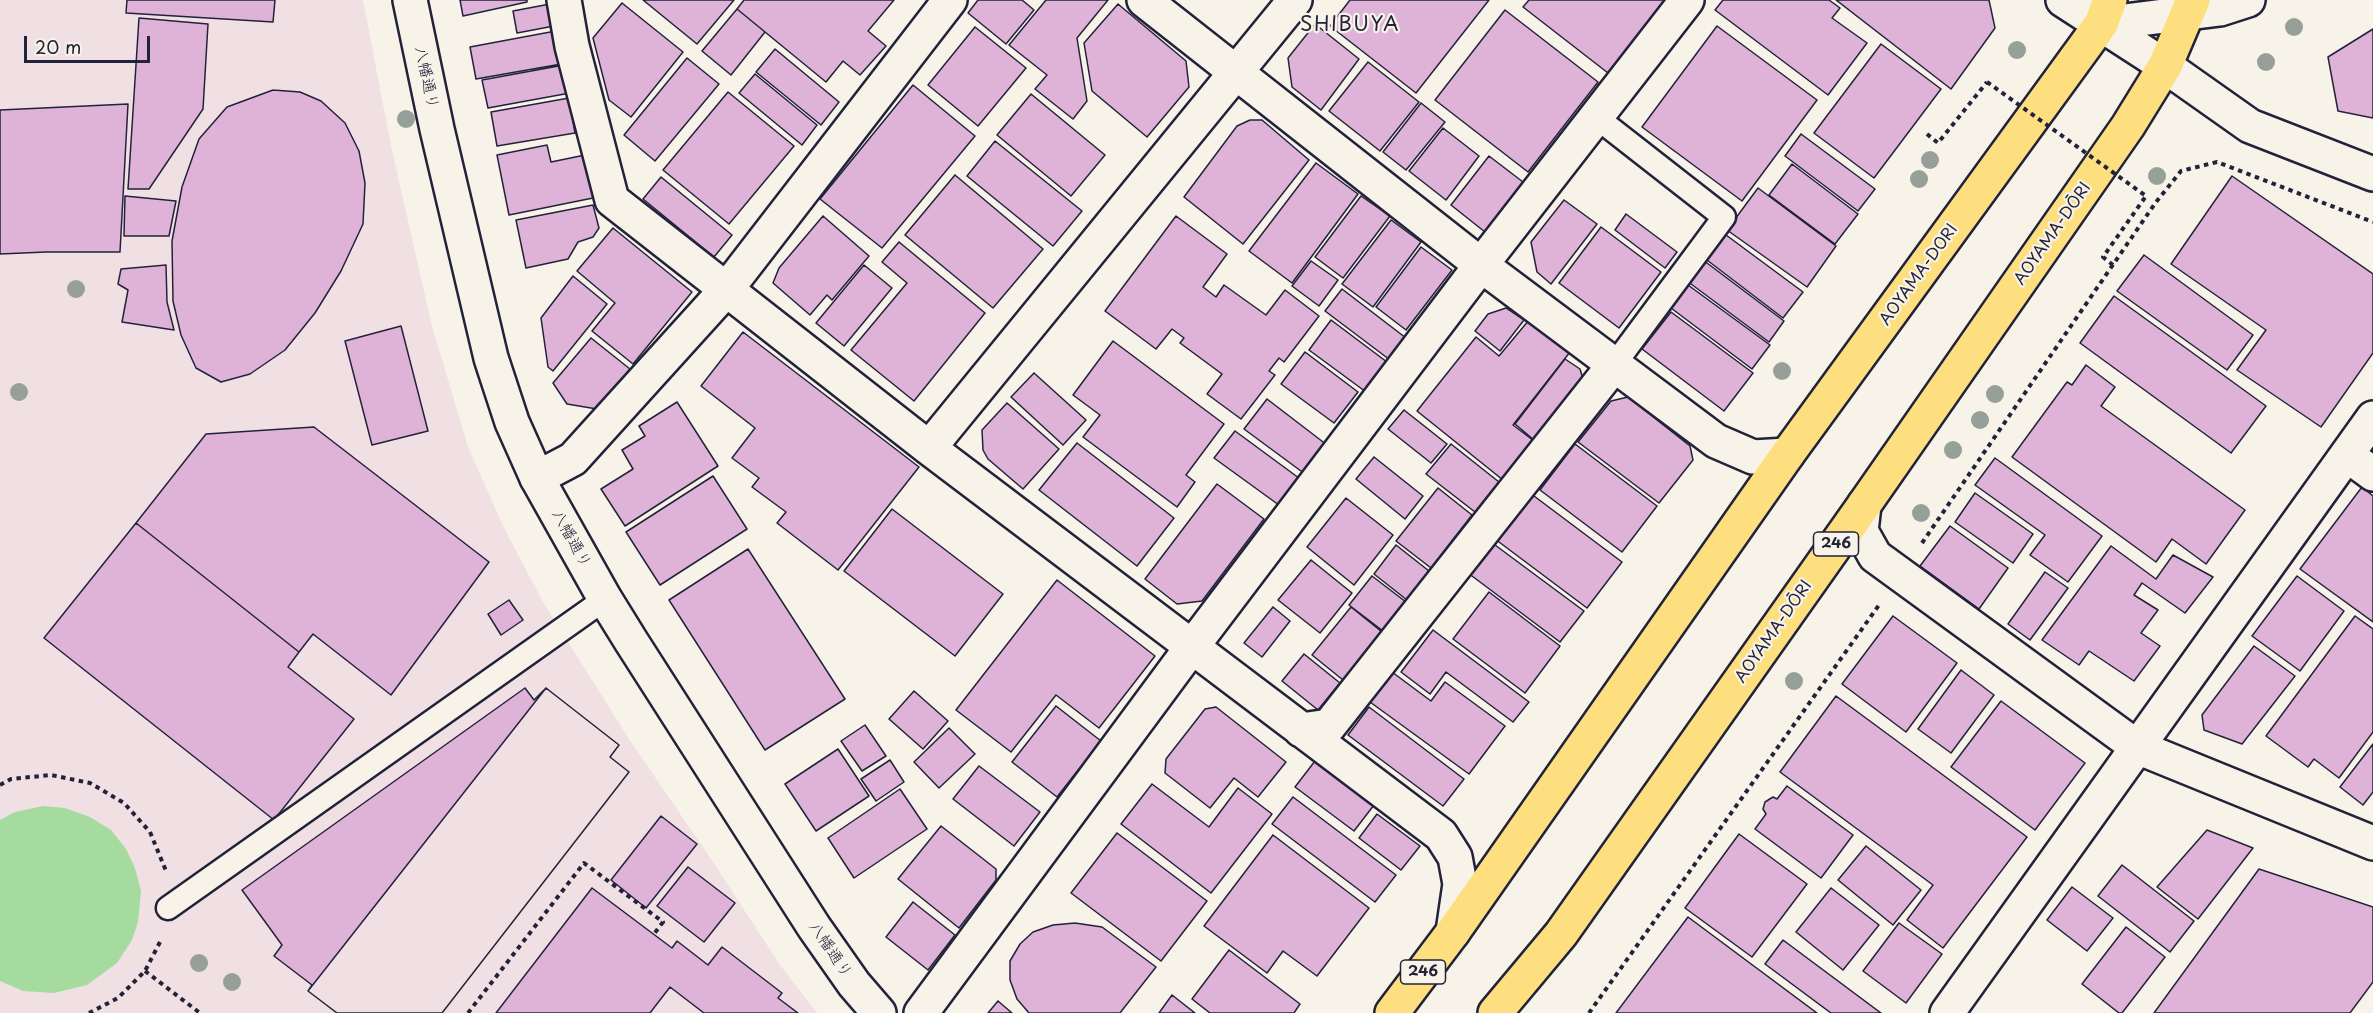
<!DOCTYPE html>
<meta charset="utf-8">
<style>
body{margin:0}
#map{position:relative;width:2373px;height:1013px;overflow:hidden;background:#f7f3e8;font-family:"Playpen Sans",sans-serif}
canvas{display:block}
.scale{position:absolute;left:24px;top:36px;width:126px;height:27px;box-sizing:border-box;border:3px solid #22223b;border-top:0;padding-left:8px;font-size:18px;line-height:21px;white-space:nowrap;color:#22223b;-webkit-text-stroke:4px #f7f3e8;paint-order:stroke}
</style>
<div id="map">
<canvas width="2373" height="1013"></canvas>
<div class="scale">20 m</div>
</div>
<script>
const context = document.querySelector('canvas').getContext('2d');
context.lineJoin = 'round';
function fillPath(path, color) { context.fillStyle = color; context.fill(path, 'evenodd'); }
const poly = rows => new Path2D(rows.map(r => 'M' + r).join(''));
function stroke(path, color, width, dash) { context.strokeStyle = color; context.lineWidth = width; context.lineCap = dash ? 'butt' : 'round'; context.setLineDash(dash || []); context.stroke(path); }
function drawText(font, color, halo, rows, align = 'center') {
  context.font = font + ' "Playpen Sans","Klee One",sans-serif'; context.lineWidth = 4.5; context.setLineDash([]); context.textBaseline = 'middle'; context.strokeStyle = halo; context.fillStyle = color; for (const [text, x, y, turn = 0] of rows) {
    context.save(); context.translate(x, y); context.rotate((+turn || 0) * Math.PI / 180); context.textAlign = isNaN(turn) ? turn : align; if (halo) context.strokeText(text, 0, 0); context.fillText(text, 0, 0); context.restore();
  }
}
fillPath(poly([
 [0,0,363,0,391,146,432,326,468,447,503,526,543,602,629,739,713,862,780,965,817,1013,0,1013]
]), '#f0e0e3');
fillPath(poly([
 [43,806,65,808,90,817,111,830,126,849,135,868,141,891,138,922,132,940,117,963,87,985,54,993,23,991,0,981,0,820,15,812]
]), '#a5db9e');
const building = poly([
 [127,0,275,0,273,22,126,13,127,0],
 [460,0,527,0,527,2,463,16,460,0],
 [643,0,734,0,697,44,643,0],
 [744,0,894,0,868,31,886,46,860,75,843,61,826,82,737,9,744,0],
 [978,0,1022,0,1034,10,1006,44,968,13,978,0],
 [1046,0,1108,0,1077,38,1087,101,1073,119,1035,89,1047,75,1009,45,1046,0],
 [1350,0,1489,0,1416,93,1330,26,1350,0],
 [1529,0,1665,0,1608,73,1523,7,1529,0],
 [1723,0,1829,0,1840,8,1832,18,1867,43,1828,95,1715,10,1723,0],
 [1836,0,1989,0,1995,28,1951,89,1836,0],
 [622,3,683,52,631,117,609,100,593,38,622,3],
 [550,4,554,26,517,33,513,11,550,4],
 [1118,4,1186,61,1189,87,1147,137,1092,91,1084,43,1118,4],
 [737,9,765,32,731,75,702,51,737,9],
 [1505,10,1598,82,1528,172,1435,100,1505,10],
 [139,18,208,24,203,109,149,189,128,189,139,18],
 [1315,24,1359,59,1321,110,1292,87,1288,58,1315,24],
 [1717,26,1817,100,1742,201,1642,127,1717,26],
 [975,27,1026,68,978,126,928,85,975,27],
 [2373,29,2373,118,2338,111,2328,57,2373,29],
 [561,30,567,63,476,79,470,47,561,30],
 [1881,44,1941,89,1874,178,1814,133,1881,44],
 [775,49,839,102,821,125,756,72,775,49],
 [687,58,719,84,655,161,624,135,687,58],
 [1368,62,1419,102,1380,151,1329,111,1368,62],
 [564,65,570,93,488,108,482,80,564,65],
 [755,74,817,125,802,145,739,93,755,74],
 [913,85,975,136,882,248,820,199,913,85],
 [273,90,300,92,321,101,345,123,359,151,365,183,363,224,341,271,315,313,285,350,250,374,221,382,196,368,181,335,173,301,172,241,182,187,199,139,227,107,273,90],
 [728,92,794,146,729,224,663,170,728,92],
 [1031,94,1105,155,1071,196,997,135,1031,94],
 [569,98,575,133,497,146,491,112,569,98],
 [1421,103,1445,122,1406,170,1383,152,1421,103],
 [128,104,120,252,46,252,0,254,0,110,128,104],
 [1250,120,1262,120,1309,160,1243,244,1184,197,1237,126,1250,120],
 [1443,128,1479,156,1446,200,1409,171,1443,128],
 [1801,134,1875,189,1858,211,1785,156,1801,134],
 [995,141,1082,211,1053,246,967,176,995,141],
 [547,145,551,162,585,155,593,198,509,215,497,155,547,145],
 [1489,156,1523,182,1485,232,1451,205,1489,156],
 [1316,163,1358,194,1292,283,1249,251,1316,163],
 [1792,164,1858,214,1835,244,1769,195,1792,164],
 [955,175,1043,249,993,308,905,235,955,175],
 [2232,176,2373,274,2373,353,2321,427,2237,370,2266,330,2171,264,2232,176],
 [661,177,732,235,714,257,643,199,661,177],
 [1758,188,1836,246,1807,287,1727,230,1758,188],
 [125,196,176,201,169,236,124,236,125,196],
 [1361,196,1390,216,1343,278,1315,257,1361,196],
 [1564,200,1597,224,1551,284,1537,272,1531,242,1564,200],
 [593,205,599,228,593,237,578,242,568,259,526,268,516,220,593,205],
 [1626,214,1677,252,1665,268,1615,230,1626,214],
 [823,216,869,256,832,300,827,295,810,315,773,283,779,268,823,216],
 [1176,216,1227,254,1203,287,1216,297,1224,285,1266,315,1285,290,1319,316,1284,362,1279,358,1269,371,1275,375,1241,419,1207,394,1222,374,1180,343,1184,338,1172,329,1156,349,1105,311,1176,216],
 [1391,220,1421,242,1373,307,1342,284,1391,220],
 [1601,227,1661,272,1619,328,1559,283,1601,227],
 [613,228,692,292,633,364,592,331,615,303,577,271,613,228],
 [1722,232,1803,292,1783,318,1703,257,1722,232],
 [899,242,985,313,914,401,851,350,907,283,882,262,899,242],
 [1421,247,1452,270,1406,330,1376,307,1421,247],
 [2144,255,2253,335,2227,370,2117,291,2144,255],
 [1703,260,1784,321,1769,342,1687,281,1703,260],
 [1311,261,1338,280,1319,306,1292,286,1311,261],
 [166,265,167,302,174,330,122,322,128,290,118,284,121,269,166,265],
 [864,265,892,288,844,346,816,323,864,265],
 [573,276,607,304,553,371,548,367,541,318,573,276],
 [1688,285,1770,345,1752,369,1671,308,1688,285],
 [1342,289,1406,338,1390,360,1325,311,1342,289],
 [2114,296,2266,406,2231,453,2080,343,2114,296],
 [1506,308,1524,320,1500,351,1475,331,1488,314,1506,308],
 [1671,312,1753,373,1724,411,1642,349,1671,312],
 [1331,320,1387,362,1366,392,1309,350,1331,320],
 [1529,320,1570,352,1513,425,1534,441,1503,480,1417,411,1476,337,1499,356,1529,320],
 [401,326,428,431,372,445,345,341,401,326],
 [743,332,919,467,838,570,777,523,786,512,752,487,759,478,732,458,755,428,701,386,743,332],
 [591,338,630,369,597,409,567,404,553,383,591,338],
 [1113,341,1224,424,1186,475,1195,482,1177,507,1083,437,1100,415,1073,395,1113,341],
 [1305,352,1358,392,1334,423,1281,384,1305,352],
 [1565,359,1580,369,1583,379,1534,440,1515,424,1565,359],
 [2086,365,2115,387,2101,406,2245,510,2206,564,2172,539,2156,562,2012,457,2067,382,2072,385,2086,365],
 [1034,373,1086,420,1063,445,1011,397,1034,373],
 [1628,397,1690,446,1693,460,1659,503,1578,442,1611,401,1628,397],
 [1267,399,1327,445,1305,474,1244,429,1267,399],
 [677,402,718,466,625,526,601,489,633,469,622,450,645,436,639,426,677,402],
 [1007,403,1059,449,1023,489,988,459,983,450,982,430,1007,403],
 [1404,410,1447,444,1431,463,1388,429,1404,410],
 [314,427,489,562,391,695,313,634,299,652,136,523,206,434,314,427],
 [1235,431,1303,481,1283,508,1214,458,1235,431],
 [1077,443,1174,518,1137,566,1039,490,1077,443],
 [1451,444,1499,482,1475,512,1426,474,1451,444],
 [1575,444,1657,506,1622,552,1540,490,1575,444],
 [1374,457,1423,496,1405,519,1356,479,1374,457],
 [1995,458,2102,536,2068,582,2030,555,2045,535,1975,485,1995,458],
 [713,476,747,529,660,585,626,532,713,476],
 [1217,484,1264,519,1202,601,1177,604,1145,579,1217,484],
 [2362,487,2373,496,2373,622,2300,569,2362,487],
 [1438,488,1472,515,1431,568,1396,541,1438,488],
 [1530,493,1622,562,1587,608,1495,539,1530,493],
 [1975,493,2033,534,2013,563,1955,522,1975,493],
 [1346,498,1393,535,1354,585,1307,547,1346,498],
 [892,509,1003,594,955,656,844,571,892,509],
 [136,523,299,652,288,667,354,719,274,820,44,638,136,523],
 [1950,526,2008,568,1979,609,1920,566,1950,526],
 [1491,542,1584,611,1560,642,1468,573,1491,542],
 [1396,545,1429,571,1407,600,1374,574,1396,545],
 [2111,546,2156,579,2173,555,2213,577,2185,613,2142,583,2134,595,2158,610,2141,633,2160,646,2134,681,2089,651,2079,665,2042,640,2111,546],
 [748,549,845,699,765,750,669,600,748,549],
 [1311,560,1352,593,1320,633,1278,600,1311,560],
 [2045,572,2068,588,2030,640,2008,624,2045,572],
 [1372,576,1406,602,1383,631,1349,605,1372,576],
 [2297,576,2344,611,2300,671,2252,636,2297,576],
 [1057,580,1155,656,1099,728,1056,695,1011,752,956,710,1057,580],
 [1489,592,1560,646,1525,693,1453,639,1489,592],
 [509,600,523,620,501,635,488,614,509,600],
 [1273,607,1290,621,1262,657,1244,643,1273,607],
 [1351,607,1382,632,1343,680,1312,655,1351,607],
 [1893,616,1957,663,1906,732,1842,684,1893,616],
 [2355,616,2373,629,2373,732,2339,778,2314,759,2308,767,2266,736,2355,616],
 [1433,630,1529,702,1513,722,1446,672,1430,694,1401,672,1433,630],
 [2254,646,2295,676,2242,744,2204,730,2202,715,2254,646],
 [1304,654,1340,683,1318,710,1282,681,1304,654],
 [1961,670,1994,695,1951,753,1918,729,1961,670],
 [1392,672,1431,701,1445,682,1505,726,1469,774,1370,702,1392,672],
 [525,688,534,700,546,688,619,745,610,757,629,772,442,1013,337,1013,308,991,312,985,274,956,282,945,242,890,525,688],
 [546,688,619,745,610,757,629,772,442,1013,337,1013,308,991,546,688],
 [914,691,948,721,923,749,889,719,914,691],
 [1836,696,2027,837,1943,948,1907,920,1933,885,1780,772,1836,696],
 [2001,701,2085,763,2035,830,1951,767,2001,701],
 [1056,706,1101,741,1057,797,1012,762,1056,706],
 [1216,707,1286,762,1258,797,1234,778,1210,808,1165,773,1166,759,1205,709,1216,707],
 [1369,707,1464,779,1443,806,1348,735,1369,707],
 [865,725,886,756,862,771,841,741,865,725],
 [949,728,975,754,939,788,914,762,949,728],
 [2373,744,2373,792,2363,805,2340,787,2373,744],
 [838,749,869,796,816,831,785,784,838,749],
 [890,760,904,782,876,801,861,779,890,760],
 [1315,761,1374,805,1354,831,1295,787,1315,761],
 [979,766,1040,812,1014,846,953,799,979,766],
 [1152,784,1209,827,1238,788,1272,814,1211,893,1121,824,1152,784],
 [1787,786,1853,835,1821,878,1755,829,1766,814,1763,809,1765,802,1773,797,1777,799,1787,786],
 [900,789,927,829,854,878,828,838,900,789],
 [1293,797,1396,875,1375,902,1272,824,1293,797],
 [1377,814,1420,846,1401,870,1359,838,1377,814],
 [661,816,697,844,646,908,611,880,661,816],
 [941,826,996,869,996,880,959,928,898,879,941,826],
 [2207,830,2253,848,2198,919,2157,887,2207,830],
 [1117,833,1207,901,1161,961,1071,893,1117,833],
 [1739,834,1807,884,1752,957,1685,908,1739,834],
 [1273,835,1369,908,1317,976,1283,951,1267,973,1204,926,1273,835],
 [1866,846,1921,890,1893,925,1838,880,1866,846],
 [2122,865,2194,921,2170,952,2098,896,2122,865],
 [688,867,735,903,704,942,657,906,688,867],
 [2259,869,2373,907,2373,982,2350,1013,2154,1013,2259,869],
 [2072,887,2113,918,2087,951,2047,920,2072,887],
 [592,888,672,948,677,941,708,965,722,947,782,993,778,998,798,1013,704,1013,670,987,650,1013,496,1013,592,888],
 [1831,888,1879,925,1843,970,1796,932,1831,888],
 [913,902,955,935,928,970,886,937,913,902],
 [1688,917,1817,1013,1616,1013,1688,917],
 [1075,923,1102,927,1156,967,1120,1013,1029,1013,1017,999,1010,980,1010,961,1020,944,1033,932,1053,925,1075,923],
 [1899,923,1942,954,1906,1003,1863,971,1899,923],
 [2126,927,2165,957,2122,1013,2119,1013,2082,984,2126,927],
 [1783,940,1881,1013,1831,1013,1765,964,1783,940],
 [1229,950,1300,1004,1294,1013,1210,1013,1192,999,1229,950],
 [1172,995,1195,1013,1159,1013,1172,995],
 [998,1001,1012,1013,988,1013,998,1001]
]);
fillPath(building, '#dfb3d8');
stroke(building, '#22223b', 1.5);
const service = poly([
 [1596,117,1724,217,1614,365],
 [168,908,605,599]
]);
const minor = poly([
 [564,0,572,46,612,200,929,448,1441,835,1455,857,1460,884,1453,932],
 [1144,0,1481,265,1716,441,1753,457,1787,455],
 [929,448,1295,0],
 [2347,455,2373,474],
 [537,478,573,459,726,290,950,0],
 [1864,505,1861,531,1875,556,2137,747,2373,843],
 [1301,730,1329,726,1614,365],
 [921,1013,1191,648,1481,265,1687,0],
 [1947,1013,2373,418]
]);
const tertiary = poly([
 [410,0,437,129,491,358,512,422,537,478,605,599,631,641,814,927,854,984,879,1013],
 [2063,0,2165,66,2250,126,2373,174],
 [2101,24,2220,9,2248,0]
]);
const trunk = poly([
 [1392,1013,1453,932,1787,455,2101,24,2110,0],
 [1495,1013,1561,934,1864,505,2128,126,2165,66,2193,0]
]);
stroke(service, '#22223b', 27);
stroke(minor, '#22223b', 38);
stroke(tertiary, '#22223b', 38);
stroke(trunk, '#22223b', 38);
stroke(poly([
 [1927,134,1938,143,1987,82],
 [2113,265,2103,257,2146,196],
 [1922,543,2156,202,2181,171,2217,162,2373,222],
 [0,785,11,779,51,775,90,783,124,803,150,832,166,871],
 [145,971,200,1013],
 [89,1013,118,998,145,971,161,940],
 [468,1013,584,863,663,922,654,934],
 [1589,1013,1879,605]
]), '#22223b', 4, [4.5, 4.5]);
stroke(service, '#f7f3e8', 22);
stroke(minor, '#f7f3e8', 33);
stroke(tertiary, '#f7f3e8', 33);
stroke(trunk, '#fedf80', 33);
stroke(poly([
 [1987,82,2146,196]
]), '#22223b', 4, [4.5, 4.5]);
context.fillStyle = '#979f99';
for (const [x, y] of [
 [2294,27],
 [2017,50],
 [2266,62],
 [406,119],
 [1930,160],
 [2157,176],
 [1919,179],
 [76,289],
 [1782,371],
 [19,392],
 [1995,394],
 [1980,420],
 [1953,450],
 [1921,513],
 [1794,681],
 [199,963],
 [232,982]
]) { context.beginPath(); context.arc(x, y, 9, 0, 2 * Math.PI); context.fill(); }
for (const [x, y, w] of [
 [1836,544,45],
 [1423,972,45]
]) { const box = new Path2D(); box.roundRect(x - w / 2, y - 12, w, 24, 4.5); context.fillStyle = '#f7f3e8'; context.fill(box); stroke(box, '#22223b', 1.5); }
drawText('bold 15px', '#22223b', null, [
 ["246",1836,544],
 ["246",1423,972]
]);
drawText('16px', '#22223b', '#f7f3e8', [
 ["八幡通り",426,78,78],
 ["AOYAMA-DŌRI",2053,234,-55],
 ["AOYAMA-DORI",1919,275,-54],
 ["八幡通り",571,539,61],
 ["AOYAMA-DŌRI",1774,632,-55],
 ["八幡通り",830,950,56]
]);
context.letterSpacing = '1.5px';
drawText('20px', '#22223b', '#f7f3e8', [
 ["SHIBUYA",1350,25]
]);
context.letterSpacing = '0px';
</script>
